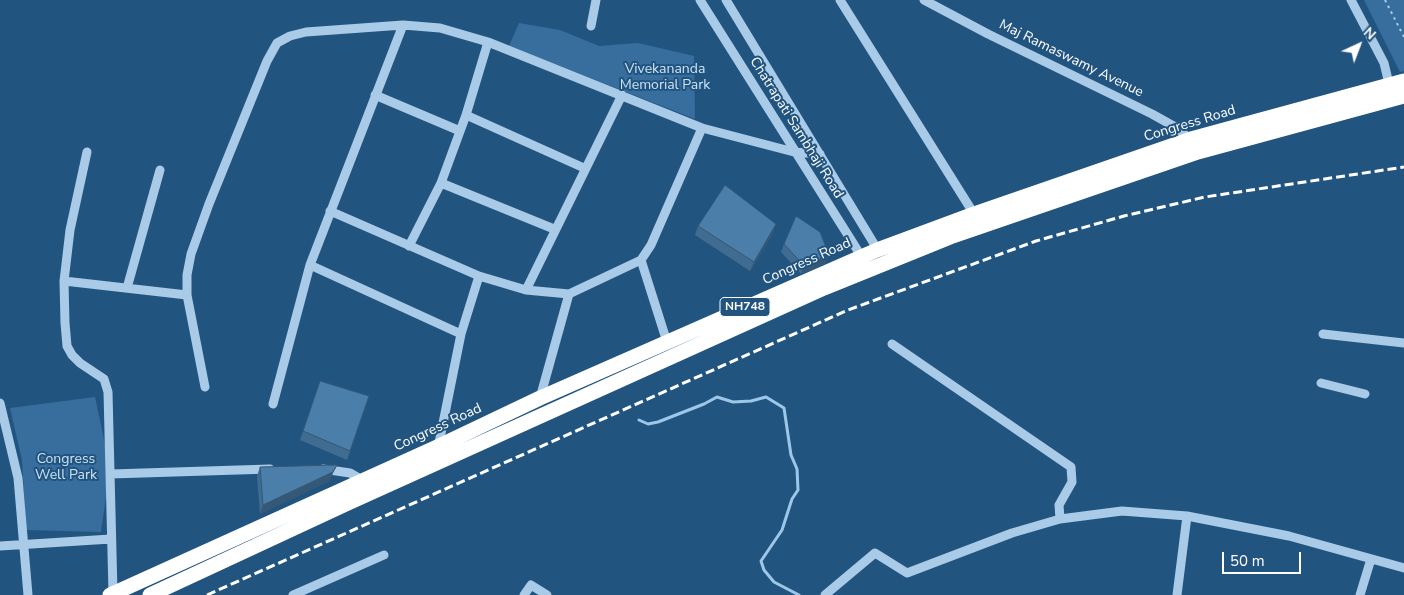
<!DOCTYPE html>
<style>
body{margin:0}
#map{position:relative;width:1404px;height:595px;overflow:hidden;background:#225480;font-family:"Nunito Sans",sans-serif}
canvas{display:block}
.north{position:absolute;left:1334px;top:20px;width:50px;height:50px;-webkit-text-stroke:4px #225480;paint-order:stroke;rotate:43deg;font-size:14px;font-weight:700;line-height:20px;text-align:center;color:#fff}
.north::after{content:'';display:block;margin:auto;width:18px;height:22px;background:#fff;clip-path:polygon(50% 0,100% 100%,50% 72%,0 100%)}
.scale{position:absolute;left:1222px;top:552px;width:79px;height:22px;box-sizing:border-box;border:2px solid #fff;border-top:0;padding-left:6px;font-size:15px;line-height:18px;white-space:nowrap;color:#fff;-webkit-text-stroke:4px #225480;paint-order:stroke}
</style>
<div id="map">
<canvas width="1404" height="595"></canvas>
<div class="north">N</div>
<div class="scale">50 m</div>
</div>
<script>
const context = document.querySelector('canvas').getContext('2d');
context.lineJoin = 'round';
function fillPath(path, color) { context.fillStyle = color; context.fill(path, 'evenodd'); }
const poly = rows => new Path2D(rows.map(r => 'M' + r).join(''));
function stroke(path, color, width, dash) { context.strokeStyle = color; context.lineWidth = width; context.lineCap = dash ? 'butt' : 'round'; context.setLineDash(dash || []); context.stroke(path); }
function drawText(font, color, halo, rows, align = 'center') {
  context.font = font + ' "Nunito Sans",sans-serif'; context.lineWidth = 4; context.setLineDash([]); context.textBaseline = 'middle'; context.strokeStyle = halo; context.fillStyle = color; for (const [text, x, y, turn = 0] of rows) {
    context.save(); context.translate(x, y); context.rotate((+turn || 0) * Math.PI / 180); context.textAlign = isNaN(turn) ? turn : align; if (halo) context.strokeText(text, 0, 0); context.fillText(text, 0, 0); context.restore();
  }
}
fillPath(poly([
 [1364,0,1404,0,1404,71,1400,72],
 [519,23,560,30,599,46,638,43,694,56,695,119,509,46],
 [95,397,110,468,101,532,26,530,22,460,10,408]
]), '#376e9e');
stroke(poly([
 [639,420,648,424,658,422,704,404,717,397,733,402,751,401,766,397,784,408,791,455,797,469,798,490,792,499,782,530,761,561,764,570,774,582,799,595]
]), '#9dc7e8', 3);
stroke(poly([
 [1385,0,1404,37]
]), '#a9cbe7', 2, [2.5, 4]);
stroke(poly([
 [700,0,863,259],
 [726,0,879,252],
 [840,0,974,214],
 [924,0,988,34,1152,114,1177,128,1193,142],
 [1351,0,1384,63,1390,88],
 [403,25,310,265,461,334],
 [591,26,596,0],
 [375,95,460,131],
 [466,115,584,168],
 [87,152,70,230,64,281,65,323,67,346,72,355,80,363,104,379,108,392,113,593],
 [441,183,554,229],
 [330,211,479,276,526,290,569,294,641,260,651,245,702,128,794,152,820,154],
 [409,246,441,183,466,115,488,42],
 [641,260,667,342],
 [64,281,187,295],
 [127,288,160,170],
 [526,290,622,95],
 [1323,334,1404,343],
 [892,344,1071,467,1072,482,1059,505,1060,519],
 [1321,383,1365,394],
 [205,387,187,295,187,275,191,254,209,204,267,61,277,43,290,36,306,32,403,25,440,28,488,42,702,128],
 [540,398,569,294],
 [0,403,18,478,28,595],
 [273,404,310,265],
 [438,448,461,334,479,276],
 [323,469,350,473,362,480],
 [111,474,270,469],
 [0,546,111,539],
 [293,595,384,555],
 [524,595,531,585,547,595],
 [825,595,875,553,907,573,1012,533,1060,519,1122,511,1187,516,1289,536,1404,568],
 [1177,595,1187,516],
 [1360,595,1371,559]
]), '#a9cbe7', 9);
stroke(poly([
 [110,595,437,447,540,398,877,250,974,214,1191,139,1404,81],
 [150,595,348,503,824,288,950,237,1198,152,1404,96]
]), '#fff', 15);
stroke(poly([
 [207,595,848,310,1036,241,1124,216,1205,197,1404,167]
]), '#fff', 3, [9, 4]);
fillPath(poly([
 [698,226,773,233,750,271,695,235],
 [784,244,826,263,801,274,781,252],
 [320,381,369,396,347,460,300,440],
 [260,467,333,473,329,481,260,514,257,476]
]), '#406c91');
fillPath(poly([
 [776,224,773,233,750,271,754,262],
 [829,255,826,263,801,274,804,266],
 [337,465,329,481,260,514,263,505]
]), '#345876');
const building = poly([
 [725,185,776,224,754,262,698,226,725,185],
 [796,216,820,232,829,255,804,266,784,244,796,216],
 [320,381,369,396,350,451,303,431,320,381],
 [337,465,333,472,263,505,260,467,337,465]
]);
fillPath(building, '#4b7ea9');
stroke(building, '#345876', 1);
for (const [x, y, w] of [
 [745,307,50]
]) { const box = new Path2D(); box.roundRect(x - w / 2, y - 9.5, w, 19, 4); context.fillStyle = '#225480'; context.fill(box); stroke(box, '#fff', 1); }
drawText('bold 12px', '#fff', null, [
 ["NH748",745,307]
]);
drawText('14px', '#fff', '#225480', [
 ["Maj Ramaswamy Avenue",1071,59,26],
 ["Congress Road",1190,124,-17],
 ["Chatrapati Sambhaji Road",796,128,58],
 ["Congress Road",807,262,-24],
 ["Congress Road",438,428,-25]
]);
drawText('14px', '#cce3f6', '#225480', [
 ["Vivekananda",665,70],
 ["Memorial Park",665,86],
 ["Congress",66,460],
 ["Well Park",66,476]
]);
</script>
